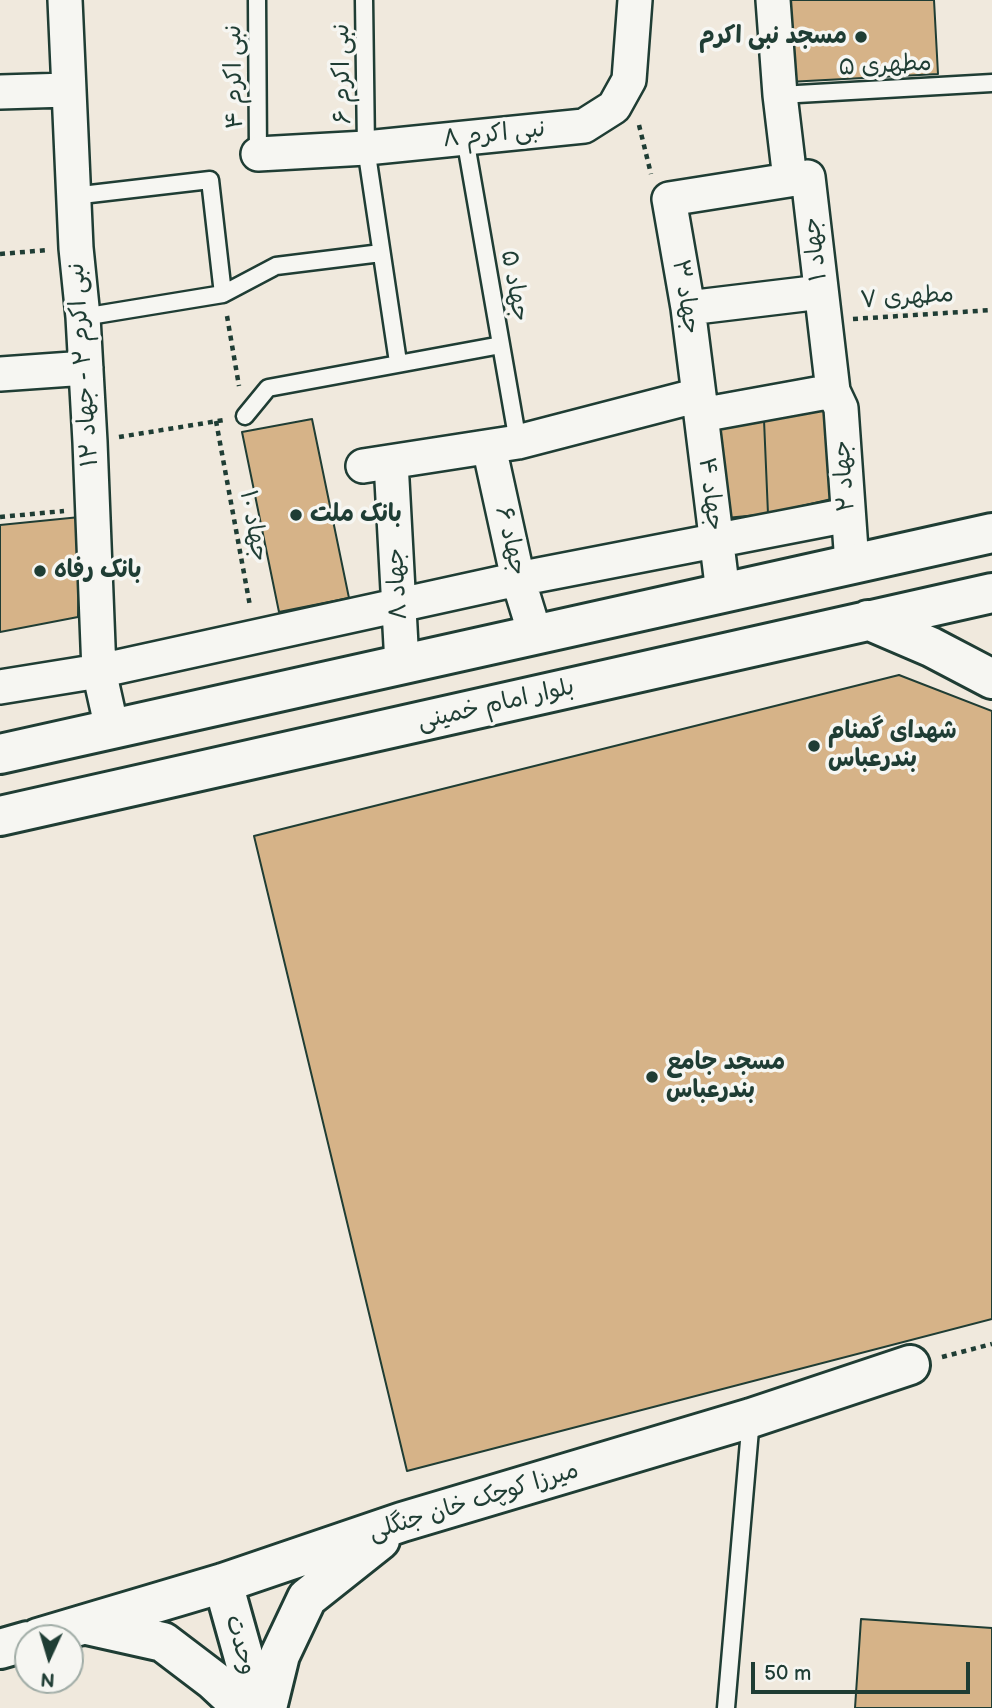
<!DOCTYPE html>
<meta charset="utf-8">
<style>
body{margin:0}
#map{position:relative;width:992px;height:1708px;overflow:hidden;background:#f0e9dd;font-family:"Balsamiq Sans",sans-serif}
canvas{display:block}
.north{position:absolute;left:14px;top:1624px;width:70px;height:70px;box-sizing:border-box;background:#f6f6f2;border:2px solid #a0aca6;border-radius:50%;rotate:184deg;font-size:19px;font-weight:700;line-height:28px;text-align:center;color:#1f3d34}
.north::after{content:'';display:block;margin:auto;width:24px;height:32px;background:#1f3d34;clip-path:polygon(50% 0,100% 100%,50% 72%,0 100%)}
.scale{position:absolute;left:751px;top:1662px;width:219px;height:32px;box-sizing:border-box;border:4px solid #1f3d34;border-top:0;padding-left:9px;font-size:21px;line-height:24px;white-space:nowrap;color:#1f3d34;-webkit-text-stroke:5px #f6f6f2;paint-order:stroke}
</style>
<div id="map">
<canvas width="992" height="1708"></canvas>
<div class="north">N</div>
<div class="scale">50 m</div>
</div>
<script>
const context = document.querySelector('canvas').getContext('2d');
context.lineJoin = 'round';
function fillPath(path, color) { context.fillStyle = color; context.fill(path, 'evenodd'); }
const poly = rows => new Path2D(rows.map(r => 'M' + r).join(''));
function stroke(path, color, width, dash) { context.strokeStyle = color; context.lineWidth = width; context.lineCap = dash ? 'butt' : 'round'; context.setLineDash(dash || []); context.stroke(path); }
function drawText(font, color, halo, rows, align = 'center') {
  context.font = font + ' "Balsamiq Sans","Playpen Sans Arabic",sans-serif'; context.lineWidth = 7; context.setLineDash([]); context.textBaseline = 'middle'; context.strokeStyle = halo; context.fillStyle = color; for (const [text, x, y, turn = 0] of rows) {
    context.save(); context.translate(x, y); context.rotate((+turn || 0) * Math.PI / 180); context.textAlign = isNaN(turn) ? turn : align; if (halo) context.strokeText(text, 0, 0); context.fillText(text, 0, 0); context.restore();
  }
}
const building = poly([
 [783,0,934,0,938,74,788,82,783,0],
 [831,407,840,497,768,514,764,420,831,407],
 [312,419,349,598,279,612,242,432,312,419],
 [764,420,768,514,726,518,720,428,764,420],
 [80,517,78,617,0,632,0,525,80,517],
 [899,675,992,711,992,1319,407,1471,254,836,899,675],
 [861,1619,992,1628,992,1708,855,1708,861,1619]
]);
fillPath(building, '#d6b388');
stroke(building, '#1f3d34', 2);
const service = poly([
 [257,0,258,154],
 [364,0,366,148,398,362],
 [780,95,992,83],
 [465,138,518,442],
 [73,196,210,180,223,294],
 [83,317,223,294,276,266,381,253],
 [245,416,268,388,501,345],
 [726,1708,751,1418]
]);
const minor = poly([
 [65,0,76,248,83,317,90,442,99,671,112,729],
 [773,0,780,95,790,179],
 [0,92,68,90],
 [258,154,366,148,584,126,614,107,629,80,635,0],
 [688,308,821,292],
 [0,374,86,368],
 [833,391,841,408,852,564],
 [701,415,833,391,808,177,669,199,688,308,699,395,701,415,723,593],
 [489,447,518,579,535,634],
 [391,462,402,664],
 [363,466,518,442,699,395],
 [0,687,99,671,518,579,848,515]
]);
const tertiary = poly([
 [223,1583,258,1708],
 [87,1625,163,1642,213,1680,243,1708],
 [38,1638,223,1583,402,1522,751,1418,910,1365],
 [0,1649,28,1641],
 [267,1708,280,1655,307,1598,380,1540]
]);
const primary = poly([
 [868,620,931,647,992,679],
 [0,754,992,533],
 [0,816,992,593]
]);
stroke(service, '#1f3d34', 21);
stroke(minor, '#1f3d34', 38);
stroke(tertiary, '#1f3d34', 44);
stroke(primary, '#1f3d34', 44);
stroke(poly([
 [639,125,651,174],
 [0,254,48,250],
 [227,316,239,386],
 [853,319,992,310],
 [216,421,250,606],
 [119,437,224,420],
 [0,517,64,511],
 [942,1357,992,1344]
]), '#1f3d34', 4.5, [5, 5]);
stroke(service, '#f6f6f2', 16);
stroke(minor, '#f6f6f2', 33);
stroke(tertiary, '#f6f6f2', 38);
stroke(primary, '#f6f6f2', 38);
for (const [x, y, r, color] of [
 [861,37,7,"#1f3d34"],
 [296,515,7,"#1f3d34"],
 [40,571,7,"#1f3d34"],
 [814,746,7,"#1f3d34"],
 [652,1077,7,"#1f3d34"]
]) { const dot = new Path2D(); dot.arc(x, y, r, 0, 2 * Math.PI); context.fillStyle = color; context.fill(dot); stroke(dot, '#f6f6f2', 2.5); }
drawText('bold 24px', '#1f3d34', '#f6f6f2', [
 ["مسجد نبی اکرم",847,37,"right"],
 ["بانک ملت",310,515],
 ["بانک رفاه",54,571],
 ["شهدای گمنام",828,732],
 ["بندرعباس",828,760],
 ["مسجد جامع",666,1063],
 ["بندرعباس",666,1091]
], 'left');
drawText('24px', '#1f3d34', '#f6f6f2', [
 ["مطهری ۵",885,66,-3],
 ["نبی اکرم ۶",343,74,-91],
 ["نبی اکرم ۴",235,77,-91],
 ["نبی اکرم ۸",494,135,-6],
 ["جهاد ۱",816,249,-97],
 ["جهاد ۵",514,286,80],
 ["جهاد ۳",685,297,81],
 ["مطهری ۷",907,298,-4],
 ["نبی اکرم ۲ - جهاد ۱۲",84,365,-94],
 ["جهاد ۲",845,476,-94],
 ["جهاد ۴",710,494,83],
 ["جهاد ۱۰",253,526,80],
 ["جهاد ۶",510,541,77],
 ["جهاد ۸",398,584,-93],
 ["بلوار امام خمینی",496,705,-13],
 ["میرزا کوچک خان جنگلی",474,1502,-17],
 ["وحدت",240,1645,75]
]);
</script>
